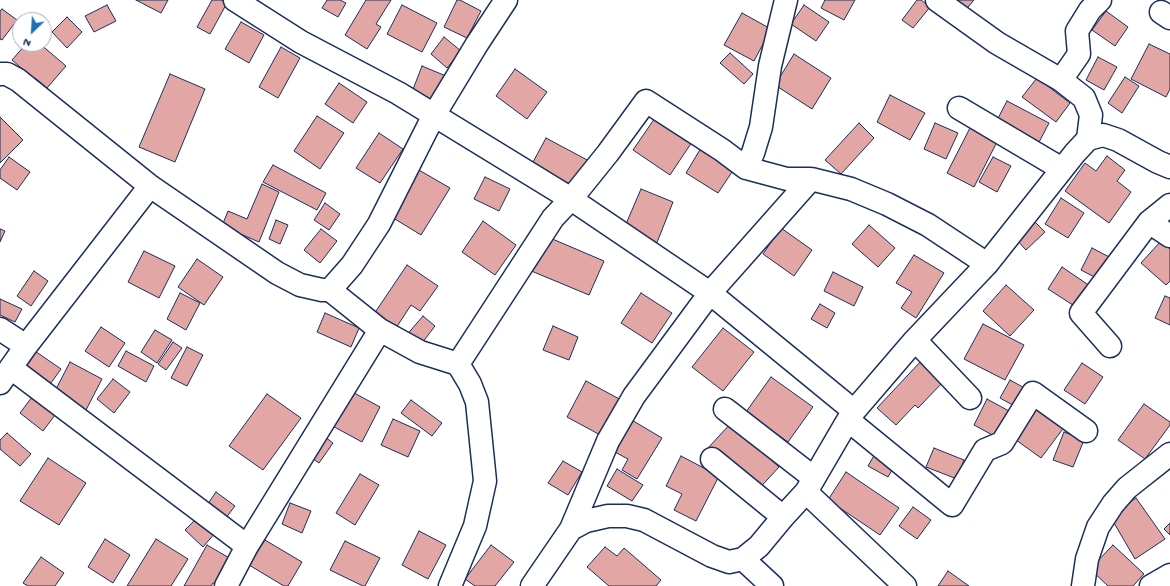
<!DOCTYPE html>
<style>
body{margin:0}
#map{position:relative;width:1170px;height:586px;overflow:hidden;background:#fff;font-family:"Gochi Hand",sans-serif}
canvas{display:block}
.north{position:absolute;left:12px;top:12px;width:40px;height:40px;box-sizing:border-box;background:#fff;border:1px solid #a4acbf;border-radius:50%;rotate:205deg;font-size:11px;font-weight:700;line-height:16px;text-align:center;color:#1b2f5e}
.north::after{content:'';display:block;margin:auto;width:14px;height:18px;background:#1f6fb2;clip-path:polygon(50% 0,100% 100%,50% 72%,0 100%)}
</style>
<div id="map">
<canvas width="1170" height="586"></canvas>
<div class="north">N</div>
</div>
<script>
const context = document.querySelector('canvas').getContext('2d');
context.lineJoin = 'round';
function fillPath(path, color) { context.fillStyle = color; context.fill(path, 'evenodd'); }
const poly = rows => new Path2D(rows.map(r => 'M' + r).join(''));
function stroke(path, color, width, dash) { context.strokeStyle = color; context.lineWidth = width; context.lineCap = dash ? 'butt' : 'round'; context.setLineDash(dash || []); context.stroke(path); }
const building = poly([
 [136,0,168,0,161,13,136,0],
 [212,0,221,0,227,3,210,34,197,27,212,0],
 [327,0,340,0,346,3,338,17,322,8,327,0],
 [366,0,391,0,376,24,381,27,367,49,345,35,366,0],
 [457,0,460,0,481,11,467,38,444,27,457,0],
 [825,0,855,0,844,20,821,8,825,0],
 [917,0,921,0,930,7,913,28,902,20,917,0],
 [948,0,974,0,963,13,948,0],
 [107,5,116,21,94,32,85,16,107,5],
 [402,5,437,23,422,52,387,34,402,5],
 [804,5,829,22,816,41,791,24,804,5],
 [2,9,17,20,2,40,0,39,0,11,2,9],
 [1106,11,1128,27,1115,46,1092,30,1106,11],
 [742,13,771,29,754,61,724,45,742,13],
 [67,17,82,32,67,48,52,32,67,17],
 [241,22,264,35,249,63,225,49,241,22],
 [444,37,461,51,447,68,431,54,444,37],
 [26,44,40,44,66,66,47,88,35,78,34,79,12,60,26,44],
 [1149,44,1170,54,1170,89,1166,97,1131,79,1149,44],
 [281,47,300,58,278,98,259,87,281,47],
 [730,53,753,74,744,84,720,63,730,53],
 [794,54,831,78,812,109,775,85,794,54],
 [1098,57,1117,67,1104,90,1086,80,1098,57],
 [422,66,446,76,436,102,412,92,422,66],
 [515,69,547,92,527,119,496,96,515,69],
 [170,74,205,89,175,162,139,147,170,74],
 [1125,77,1139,86,1122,113,1108,103,1125,77],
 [1037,78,1070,103,1056,122,1022,97,1037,78],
 [339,83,367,102,353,123,325,104,339,83],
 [890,95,925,113,910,140,877,122,890,95],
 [1007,101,1049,123,1037,146,995,124,1007,101],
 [657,115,694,139,670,175,633,150,657,115],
 [317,116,344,133,320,169,294,151,317,116],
 [0,117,23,140,0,163,0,117],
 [859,123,874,138,841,174,825,160,859,123],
 [935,123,958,133,946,159,924,149,935,123],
 [971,126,998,140,974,187,947,173,971,126],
 [379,133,403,149,380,183,356,168,379,133],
 [546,138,591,162,577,188,532,164,546,138],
 [701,148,734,169,718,193,686,173,701,148],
 [1107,156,1125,170,1117,181,1131,192,1109,223,1065,191,1085,163,1096,171,1107,156],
 [9,157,30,172,17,190,0,178,0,170,9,157],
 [993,157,1011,166,997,192,979,182,993,157],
 [273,165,326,193,317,210,263,182,273,165],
 [419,170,450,188,421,235,390,216,419,170],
 [485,177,510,189,499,211,474,199,485,177],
 [262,184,279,192,259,242,222,226,228,211,247,219,262,184],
 [641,189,673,202,656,245,623,231,641,189],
 [1061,198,1084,213,1068,238,1045,224,1061,198],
 [325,203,340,214,329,230,314,220,325,203],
 [276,220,288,225,280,244,269,239,276,220],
 [483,221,516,245,495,275,462,252,483,221],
 [1034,221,1045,232,1026,250,1015,238,1034,221],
 [869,225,895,248,878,267,852,244,869,225],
 [781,228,812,250,794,276,763,254,781,228],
 [0,229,5,231,0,242,0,229],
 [321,229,337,241,320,263,304,250,321,229],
 [543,235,604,261,589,295,529,270,543,235],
 [1161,241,1170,249,1170,281,1166,285,1141,263,1161,241],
 [1092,248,1115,260,1104,282,1081,270,1092,248],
 [144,251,175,266,159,298,128,282,144,251],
 [914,255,944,273,916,318,901,308,912,292,896,283,914,255],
 [197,259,223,277,204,305,178,287,197,259],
 [407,265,438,286,420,311,411,305,396,328,374,314,407,265],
 [1062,267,1090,286,1076,307,1048,289,1062,267],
 [34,271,48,281,31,306,17,296,34,271],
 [833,272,863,287,854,306,824,291,833,272],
 [1006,285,1034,310,1010,336,983,311,1006,285],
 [180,293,200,303,186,330,167,319,180,293],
 [641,293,672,313,652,343,621,323,641,293],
 [1165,296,1170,298,1170,325,1155,318,1165,296],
 [0,299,22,309,15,322,0,315,0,299],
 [820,304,835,313,827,328,811,319,820,304],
 [325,313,359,328,351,347,317,332,325,313],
 [423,316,435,326,419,347,405,337,423,316],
 [983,324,1024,345,1005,380,964,359,983,324],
 [553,326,578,337,569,360,543,350,553,326],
 [101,327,125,343,109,367,85,351,101,327],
 [723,328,754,352,723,391,692,367,723,328],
 [155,330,172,340,157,363,141,352,155,330],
 [173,342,182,348,166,370,158,364,173,342],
 [187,347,203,355,187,386,171,378,187,347],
 [32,349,61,369,48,387,19,367,32,349],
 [126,351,154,366,146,382,118,366,126,351],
 [922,360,944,381,918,408,915,405,896,425,877,408,922,360],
 [70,362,102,379,86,410,54,393,70,362],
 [1082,363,1103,377,1085,404,1064,390,1082,363],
 [771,377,813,407,788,442,746,412,771,377],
 [113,379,130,392,114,413,97,399,113,379],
 [1010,380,1028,390,1018,408,1000,398,1010,380],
 [586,381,623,401,604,437,567,417,586,381],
 [345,388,380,407,362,442,327,423,345,388],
 [35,393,58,411,43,431,20,413,35,393],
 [267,394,301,418,263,470,229,446,267,394],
 [987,399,1009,411,996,437,974,425,987,399],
 [411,400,442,423,432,436,401,413,411,400],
 [1037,404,1065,426,1041,458,1012,437,1037,404],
 [1144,404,1170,422,1170,425,1145,459,1118,440,1144,404],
 [393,419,420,431,408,457,381,445,393,419],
 [630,419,662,438,637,479,622,470,628,459,611,450,630,419],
 [731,423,779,467,756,492,708,448,731,423],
 [1064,432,1084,440,1073,467,1053,460,1064,432],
 [7,433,31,454,20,466,0,449,0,440,7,433],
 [321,434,333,443,319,463,306,454,321,434],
 [934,448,964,460,957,479,926,467,934,448],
 [876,452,896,463,888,477,868,466,876,452],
 [681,456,719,476,696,521,674,510,682,494,666,486,681,456],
 [48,458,86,483,59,525,20,501,48,458],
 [563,461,582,472,568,495,548,483,563,461],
 [617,469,643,485,632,501,607,486,617,469],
 [846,472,899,508,880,535,828,500,846,472],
 [360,474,379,485,355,525,336,513,360,474],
 [216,492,235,506,225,519,207,505,216,492],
 [1136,498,1165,539,1135,559,1110,516,1136,498],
 [290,503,311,511,302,533,282,524,290,503],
 [913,507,931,520,917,539,899,526,913,507],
 [198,517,215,533,203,547,185,530,198,517],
 [1170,523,1170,535,1164,529,1170,523],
 [419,531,446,545,428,579,402,565,419,531],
 [105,539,130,555,113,583,88,567,105,539],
 [156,539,188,559,171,586,127,586,156,539],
 [265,540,302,562,288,586,284,586,249,565,265,540],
 [345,541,380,558,365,586,363,586,330,570,345,541],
 [207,545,231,559,216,584,213,583,211,586,184,586,207,545],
 [491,545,514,562,495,586,475,586,465,579,491,545],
 [1113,545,1144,574,1133,586,1108,586,1090,569,1113,545],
 [605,547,617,556,624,548,661,580,656,586,609,586,587,567,605,547],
 [41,557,64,573,55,586,28,586,23,583,41,557],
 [948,571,969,586,938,586,948,571]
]);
fillPath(building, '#e2a7a4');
stroke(building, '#1b2f5e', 1);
const minor = poly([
 [235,0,301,42,398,93,571,199,710,293,854,411],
 [937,0,997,43,1061,80,1084,98,1091,115,1088,139],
 [1161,12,1170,18],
 [0,74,7,74,18,80,150,186,277,273,300,285,322,290,330,290,352,265,379,224,434,115,477,44,506,0],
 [1061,80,1079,54,1077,31,1090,10,1100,0],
 [959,108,1062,169],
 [746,168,753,153,761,127,770,66,786,0],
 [1149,222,1170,236],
 [330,290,380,330,420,352,458,364,470,384,477,402,485,481,475,526,450,586],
 [0,329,26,346],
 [915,340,970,398],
 [1110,346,1081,313,1149,222,1170,205],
 [458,364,553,218,571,199,608,153,646,101,722,150,746,168,787,179,811,179,851,189,887,204,928,225,987,264],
 [11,368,247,546],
 [0,383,26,346,150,186],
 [725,409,814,478],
 [848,420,952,505,985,450,1002,443,1033,393,1086,431],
 [712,459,783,517],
 [806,492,905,586],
 [571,529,608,441,634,396,710,293,811,179],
 [743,559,772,586],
 [226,586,247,546,380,330],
 [532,586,571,529,586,521,608,516,627,516,644,520,712,556,729,562,743,559,759,546,783,517,806,492,848,420,854,411,915,340,987,264,1075,153,1088,139,1103,135,1118,140,1158,162,1170,167],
 [1083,586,1087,559,1098,527,1113,504,1127,488,1170,454],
 [1151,586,1170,575]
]);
stroke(minor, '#1b2f5e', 25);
stroke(minor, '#fff', 22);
</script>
